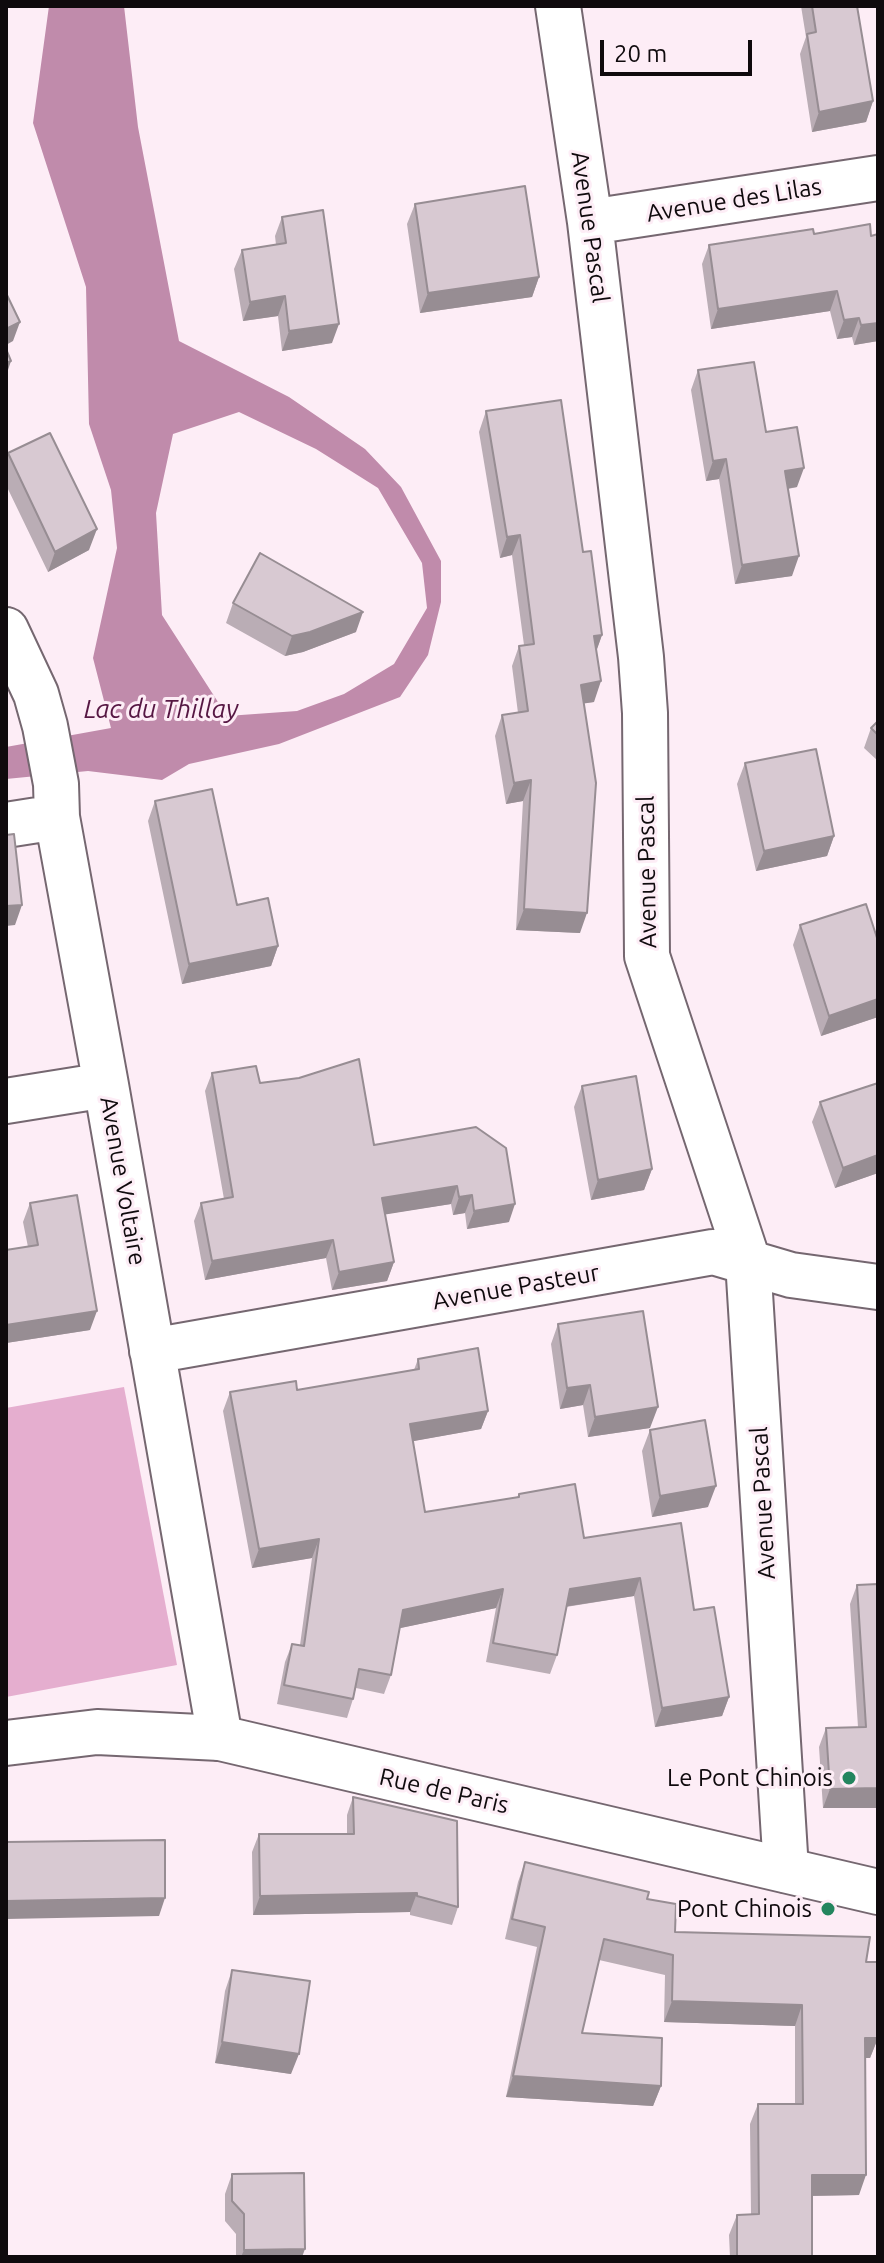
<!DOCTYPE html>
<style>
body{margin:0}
#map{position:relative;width:884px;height:2263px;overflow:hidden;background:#fdedf6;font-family:Ubuntu,sans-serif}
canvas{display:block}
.frame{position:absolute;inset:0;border:8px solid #0f0a0d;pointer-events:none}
.scale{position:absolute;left:600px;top:40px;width:152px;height:36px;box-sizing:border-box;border:4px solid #0f0a0d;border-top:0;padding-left:10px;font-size:24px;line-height:28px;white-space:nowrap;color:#0f0a0d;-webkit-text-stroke:6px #fdedf6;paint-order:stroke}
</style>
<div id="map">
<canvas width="884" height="2263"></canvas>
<div class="frame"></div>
<div class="scale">20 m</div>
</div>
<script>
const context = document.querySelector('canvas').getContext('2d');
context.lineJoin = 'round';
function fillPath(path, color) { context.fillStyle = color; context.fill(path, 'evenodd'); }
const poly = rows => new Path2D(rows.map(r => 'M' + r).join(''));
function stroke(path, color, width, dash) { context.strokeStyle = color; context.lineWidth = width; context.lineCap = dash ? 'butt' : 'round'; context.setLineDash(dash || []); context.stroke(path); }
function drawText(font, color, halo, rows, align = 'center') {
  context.font = font + ' Ubuntu,sans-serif'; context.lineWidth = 6; context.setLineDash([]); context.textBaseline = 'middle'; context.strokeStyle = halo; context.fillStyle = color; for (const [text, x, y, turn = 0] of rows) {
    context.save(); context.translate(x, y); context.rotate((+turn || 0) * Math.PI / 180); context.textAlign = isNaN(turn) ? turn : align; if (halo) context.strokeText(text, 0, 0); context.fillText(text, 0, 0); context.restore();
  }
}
fillPath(poly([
 [124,1387,177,1665,6,1697,6,1408]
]), '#e5aecf');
fillPath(poly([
 [49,6,124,6,138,127,179,341,289,397,365,449,401,487,441,561,441,602,428,655,400,697,279,744,189,764,162,780,88,771,6,779,6,747,111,728,93,658,117,548,111,490,89,424,86,287,33,123],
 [239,412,316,449,378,488,422,563,427,608,394,664,344,694,297,711,227,716,162,615,156,513,173,434]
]), '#c08bab');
const street = poly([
 [558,6,590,222,641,657,645,713,647,956,748,1261,786,1870],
 [590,222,878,178],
 [6,630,36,694,45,726,56,784,57,817,106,1085,220,1738],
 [6,825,57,817],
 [6,1101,106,1085],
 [152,1351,713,1252,791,1275,878,1287]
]);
const secondary = poly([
 [6,1743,97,1732,220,1738,878,1892]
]);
stroke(street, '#756770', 48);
stroke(secondary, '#756770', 48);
stroke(street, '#fff', 44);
stroke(secondary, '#fff', 44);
fillPath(poly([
 [801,6,857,6,873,101,866,122,812,132,800,54,806,37],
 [415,204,539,277,532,297,420,313,407,224],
 [282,217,332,343,282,351,278,316,243,321,234,269,242,250,276,245,275,236],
 [814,234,871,236,878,234,878,341,854,345,852,337,837,339,830,311,711,329,702,264,709,245],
 [698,370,766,432,797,487,788,489,792,576,735,584,719,479,706,481,691,390],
 [486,411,583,552,602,635,596,651,594,702,584,703,580,933,516,930,523,801,506,804,495,736,502,715,518,713,512,666,519,646,524,645,512,555,500,558,479,432],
 [8,453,89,550,48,572,6,485,6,458],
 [233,603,356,632,303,652,285,656,226,623],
 [878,721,878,761,864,748,871,728],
 [745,763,834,836,827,856,756,871,737,784],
 [155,801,237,905,278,946,271,966,182,984,148,821],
 [800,925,878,941,878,1017,821,1036,793,945],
 [212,1073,260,1083,374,1145,476,1127,509,1222,467,1229,465,1213,453,1215,451,1204,385,1214,394,1262,387,1281,332,1290,326,1258,205,1280,194,1221,201,1203,224,1199,205,1091],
 [878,1083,878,1173,835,1188,812,1122,820,1102],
 [582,1086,652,1169,644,1190,591,1200,574,1107],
 [30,1203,90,1330,6,1343,6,1250,28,1247,23,1222],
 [558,1324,650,1428,588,1437,583,1405,560,1409,551,1344],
 [418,1359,488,1411,481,1429,413,1441,425,1512,517,1497,519,1494,694,1610,729,1697,722,1716,655,1727,634,1596,566,1607,557,1655,550,1674,486,1662,496,1608,400,1628,391,1675,384,1694,356,1688,353,1699,347,1718,277,1704,285,1662,292,1644,300,1645,312,1558,252,1568,223,1411,230,1392,297,1390,414,1370],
 [650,1430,708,1507,652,1517,642,1451],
 [878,1584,878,1808,823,1808,819,1747,826,1728,858,1727,850,1604,857,1585],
 [353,1797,458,1907,452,1925,410,1915,410,1912,253,1915,252,1852,259,1834,347,1834,347,1815],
 [525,1862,647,1899,675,1932,866,1962,878,2038,870,2058,865,2058,859,2195,812,2196,812,2257,730,2257,729,2235,737,2215,751,2214,750,2124,758,2104,795,2104,795,2026,664,2022,665,1975,599,1960,582,2033,661,2086,653,2106,506,2097,537,1947,505,1939,518,1882],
 [232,1970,291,2074,215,2063,225,1991],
 [232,2174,302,2257,236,2257,236,2234,225,2221,225,2194]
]), '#baadb5');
fillPath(poly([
 [873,101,866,122,812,132,819,112],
 [539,277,532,297,420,313,428,293],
 [837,291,830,311,711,329,718,309],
 [285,296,278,316,243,321,250,302],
 [859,318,852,337,837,339,844,320],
 [20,322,13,341,6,345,6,329],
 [878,323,878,341,854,345,861,325],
 [339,324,332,343,282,351,289,331],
 [11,361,6,376,6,363],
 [726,459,719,479,706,481,713,461],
 [804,468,797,487,778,490,785,471],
 [97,529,89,550,48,572,55,552],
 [520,535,512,555,500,558,507,537],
 [799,556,792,576,735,584,742,565],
 [363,612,356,632,303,652,285,656,292,636],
 [602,635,595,655,594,636],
 [601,681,594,702,574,705,581,685],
 [531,780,523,801,506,804,514,783],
 [834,836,827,856,756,871,764,851],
 [22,905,15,925,6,926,6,906],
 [524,909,587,913,580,933,516,930],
 [278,946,271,966,182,984,189,964],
 [878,999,878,1017,821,1036,829,1016],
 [878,1155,878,1173,835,1188,843,1168],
 [652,1169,644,1190,591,1200,598,1180],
 [457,1186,451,1204,376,1216,382,1198],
 [472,1195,465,1213,453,1215,459,1197],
 [515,1204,509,1222,467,1229,474,1211],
 [333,1240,326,1258,205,1280,212,1261],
 [394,1262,387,1281,332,1290,339,1272],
 [97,1311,90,1330,6,1343,6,1325],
 [590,1385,583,1405,560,1409,567,1388],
 [658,1407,650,1428,588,1437,595,1417],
 [488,1411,481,1429,403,1443,410,1424],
 [716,1486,708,1507,652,1517,660,1496],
 [319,1539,312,1558,252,1568,259,1549],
 [640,1578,634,1596,563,1607,570,1589],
 [503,1589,496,1608,396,1629,403,1610],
 [729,1697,722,1716,655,1727,662,1708],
 [878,1788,878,1808,823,1808,830,1789],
 [417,1893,410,1912,253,1915,260,1896],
 [165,1898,159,1916,6,1919,6,1901],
 [672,2001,802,2005,795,2026,664,2022],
 [865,2038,878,2038,870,2058,857,2058],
 [222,2042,299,2054,291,2074,215,2063],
 [513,2076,661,2086,653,2106,506,2097],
 [812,2175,866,2175,859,2195,805,2196],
 [305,2249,302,2257,241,2257,244,2250]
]), '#978d93');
const building = poly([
 [812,6,857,6,873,101,819,112,807,34,816,32,812,6],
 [525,186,539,277,428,293,415,204,525,186],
 [323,210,339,324,289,331,285,296,250,302,242,250,286,243,282,217,323,210],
 [870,224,871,236,878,234,878,323,861,325,859,318,844,320,837,291,718,309,709,245,813,229,814,234,870,224],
 [6,293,20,322,6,329,6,293],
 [6,349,11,361,6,363,6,349],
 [754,362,766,432,797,427,804,468,785,471,799,556,742,565,726,459,713,461,698,370,754,362],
 [561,400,583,552,591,551,602,635,594,636,601,681,581,685,596,783,587,913,524,909,531,780,514,783,502,715,528,711,519,646,534,644,520,535,507,537,486,411,561,400],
 [50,433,97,529,55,552,8,453,50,433],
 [260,553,363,612,310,632,292,636,233,603,260,553],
 [878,721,878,735,871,728,878,721],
 [816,749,834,836,764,851,745,763,816,749],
 [212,789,237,905,268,898,278,946,189,964,155,801,212,789],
 [14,834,22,905,6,906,6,835,14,834],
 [866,904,878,941,878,999,829,1016,800,925,866,904],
 [359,1059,374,1145,476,1127,506,1148,515,1204,474,1211,472,1195,459,1197,457,1186,382,1198,394,1262,339,1272,333,1240,212,1261,201,1203,233,1197,212,1073,256,1066,260,1083,299,1078,359,1059],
 [636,1076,652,1169,598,1180,582,1086,636,1076],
 [878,1083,878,1155,843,1168,820,1102,878,1083],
 [77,1195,97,1311,6,1325,6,1250,38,1245,30,1203,77,1195],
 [643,1311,658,1407,595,1417,590,1385,567,1388,558,1324,643,1311],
 [478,1348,488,1411,410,1424,425,1512,519,1497,519,1494,575,1484,584,1538,681,1523,694,1610,714,1607,729,1697,662,1708,640,1578,570,1589,557,1655,493,1643,503,1589,403,1610,391,1675,359,1669,353,1699,284,1685,292,1644,304,1646,319,1539,259,1549,230,1392,296,1381,297,1390,419,1369,418,1359,478,1348],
 [705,1420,716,1486,660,1496,650,1430,705,1420],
 [878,1584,878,1788,830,1789,826,1728,866,1727,857,1585,878,1584],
 [353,1797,457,1821,458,1907,417,1896,417,1893,260,1896,259,1834,354,1834,353,1797],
 [165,1840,165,1898,6,1901,6,1842,165,1840],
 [525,1862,649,1892,647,1899,676,1904,675,1932,870,1937,866,1962,877,1962,878,2038,865,2038,866,2175,812,2175,812,2257,737,2257,737,2215,759,2214,758,2104,803,2104,802,2005,672,2001,673,1955,604,1939,582,2033,662,2038,661,2086,513,2076,545,1927,512,1919,525,1862],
 [232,1970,310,1981,299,2054,222,2042,232,1970],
 [304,2173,305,2249,244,2250,244,2214,232,2201,232,2174,304,2173]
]);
fillPath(building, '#d8c9d2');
stroke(building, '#978d93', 2);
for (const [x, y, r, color] of [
 [849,1778,8,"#23855e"],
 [828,1909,8,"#23855e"]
]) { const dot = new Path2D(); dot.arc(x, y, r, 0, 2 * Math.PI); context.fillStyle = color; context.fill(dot); stroke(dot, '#fdedf6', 3); }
drawText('24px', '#0f0a0d', '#fdedf6', [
 ["Avenue des Lilas",734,200,-9],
 ["Avenue Pascal",590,227,82],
 ["Avenue Pascal",647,872,-91],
 ["Avenue Voltaire",123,1181,80],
 ["Avenue Pasteur",516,1287,-10],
 ["Avenue Pascal",763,1503,-93],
 ["Rue de Paris",444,1791,13]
]);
drawText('24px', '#0f0a0d', '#fdedf6', [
 ["Le Pont Chinois",833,1778],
 ["Pont Chinois",812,1909]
], 'right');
drawText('italic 26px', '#561743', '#fdedf6', [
 ["Lac du Thillay",161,709]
]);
</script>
